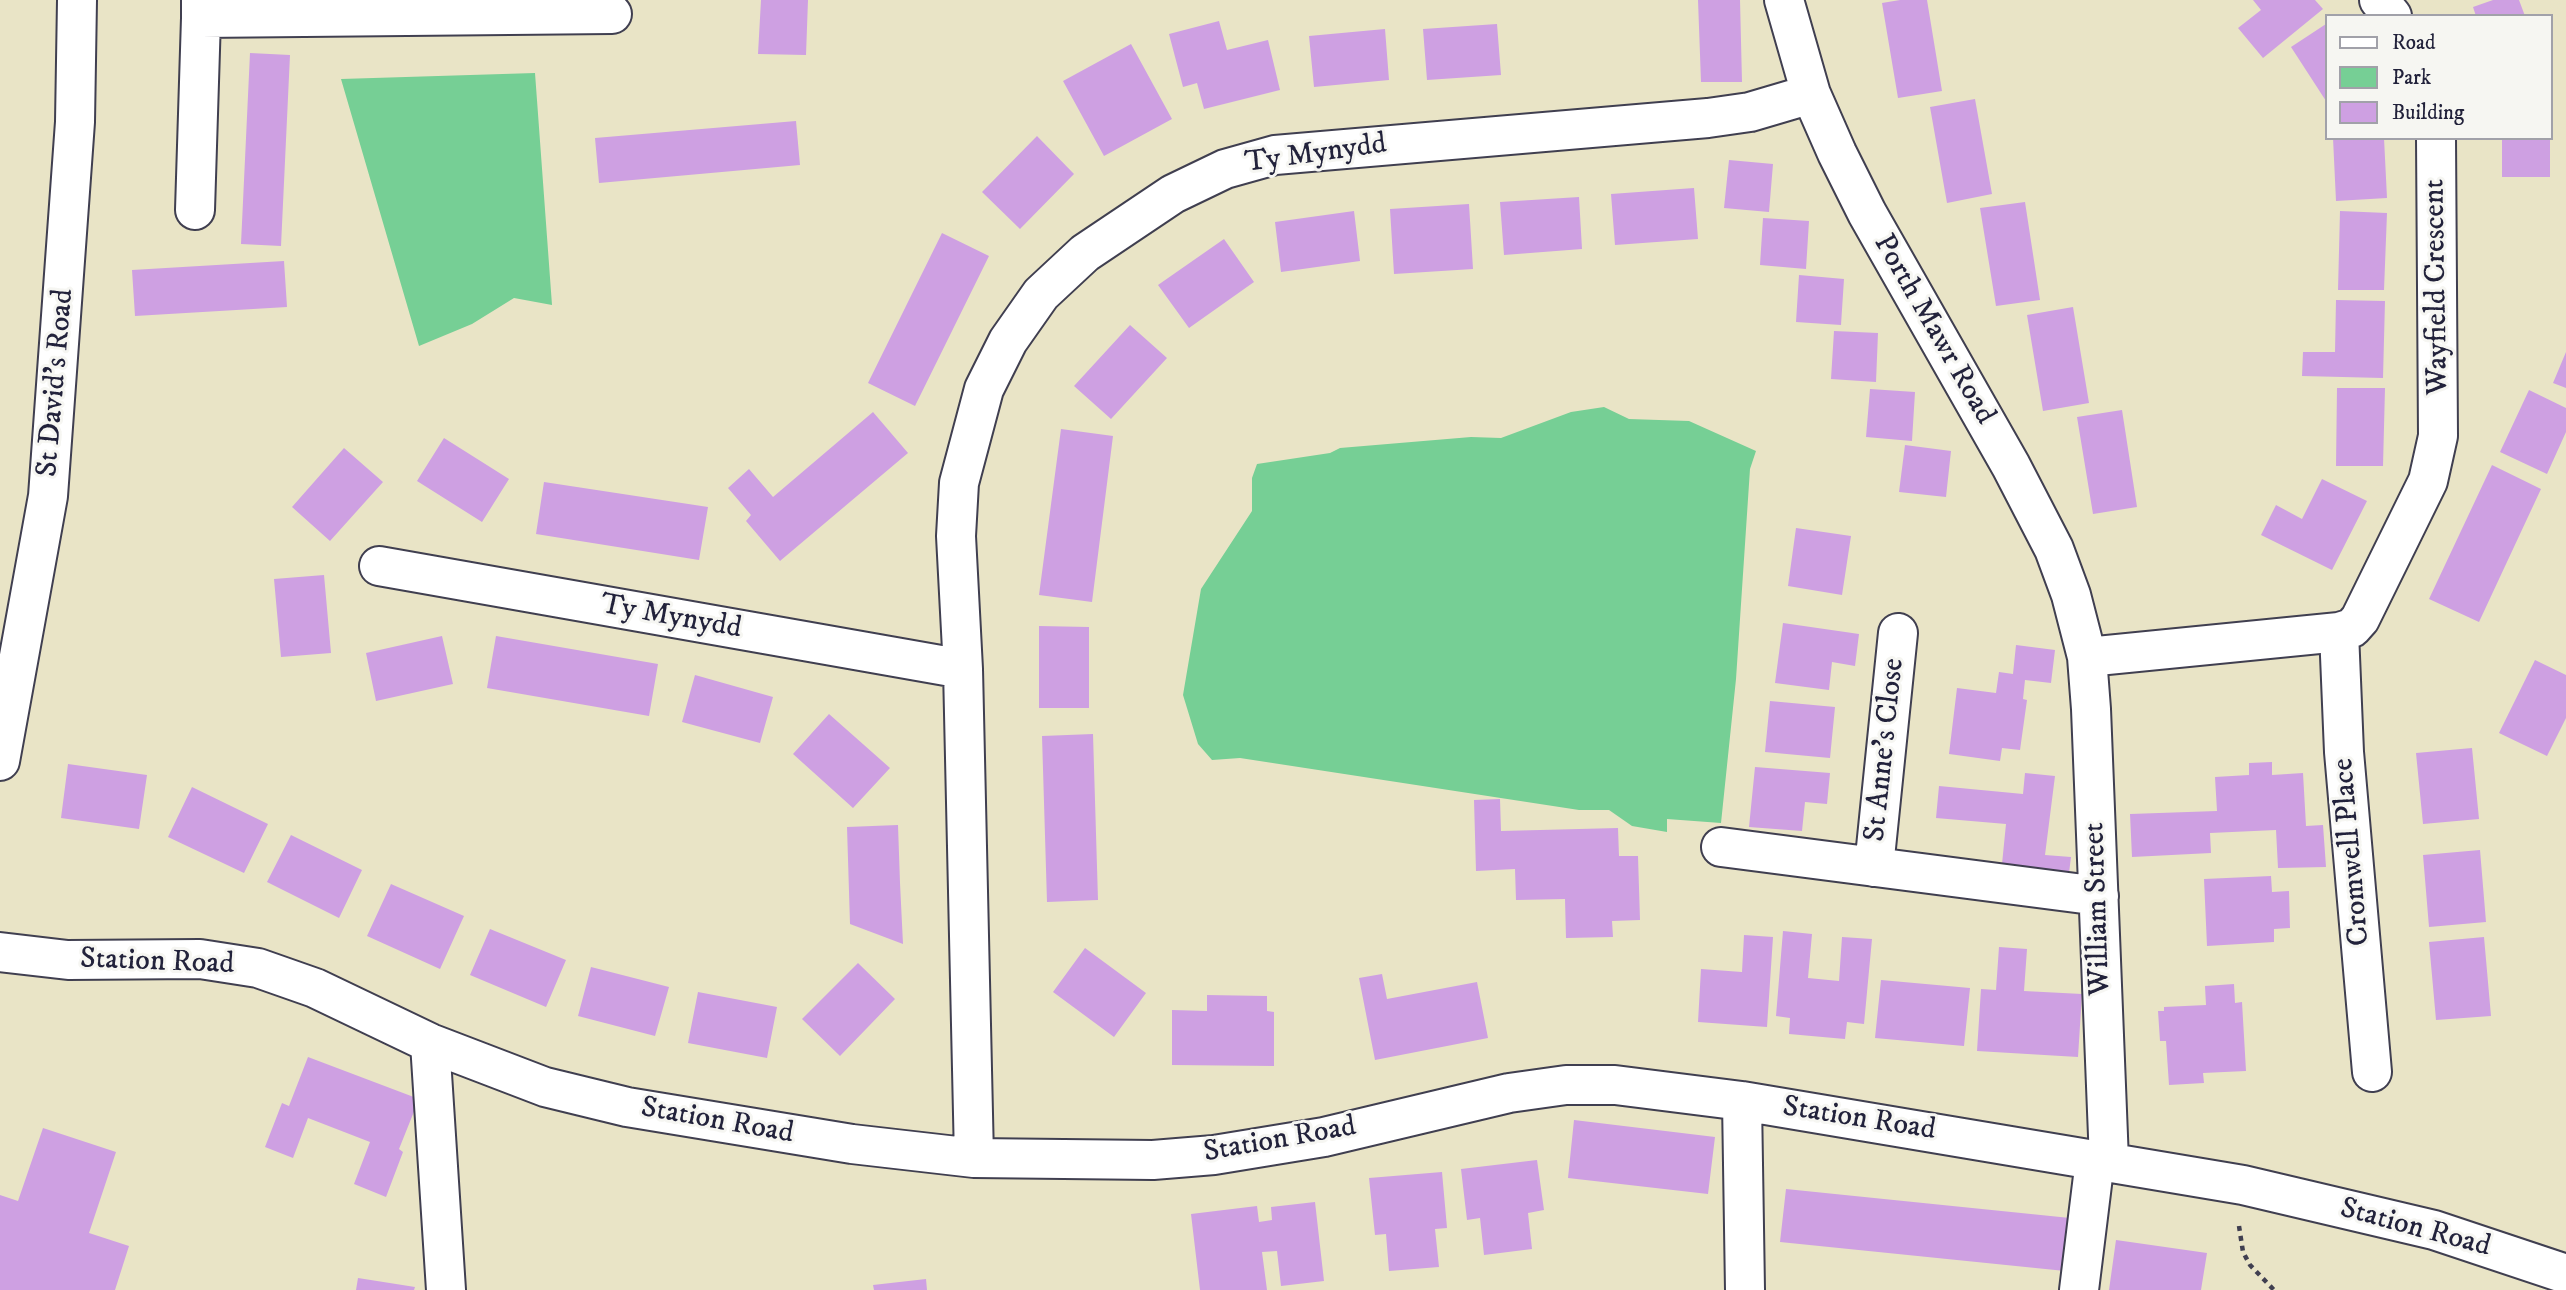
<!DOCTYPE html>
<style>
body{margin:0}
#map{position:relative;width:2566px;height:1290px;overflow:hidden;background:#e9e4c6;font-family:"IM FELL DW Pica",serif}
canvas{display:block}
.legend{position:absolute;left:2325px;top:14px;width:228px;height:126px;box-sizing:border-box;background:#f6f6f2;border:2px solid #a1a1a9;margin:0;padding:9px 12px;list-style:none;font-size:21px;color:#22223b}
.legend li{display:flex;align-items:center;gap:14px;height:35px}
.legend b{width:35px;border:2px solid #a1a1a9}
</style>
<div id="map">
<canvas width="2566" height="1290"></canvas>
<ul class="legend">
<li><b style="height:9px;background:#fff"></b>Road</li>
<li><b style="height:19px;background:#76cf95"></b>Park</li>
<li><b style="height:19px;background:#cea0e2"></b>Building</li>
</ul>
</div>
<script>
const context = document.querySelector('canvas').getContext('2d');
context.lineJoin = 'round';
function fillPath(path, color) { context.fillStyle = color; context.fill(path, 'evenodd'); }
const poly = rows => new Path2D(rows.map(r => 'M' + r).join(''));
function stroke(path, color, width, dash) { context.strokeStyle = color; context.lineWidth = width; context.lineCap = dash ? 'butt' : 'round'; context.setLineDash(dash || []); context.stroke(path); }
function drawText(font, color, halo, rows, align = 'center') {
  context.font = font + ' "IM FELL DW Pica",serif'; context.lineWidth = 6; context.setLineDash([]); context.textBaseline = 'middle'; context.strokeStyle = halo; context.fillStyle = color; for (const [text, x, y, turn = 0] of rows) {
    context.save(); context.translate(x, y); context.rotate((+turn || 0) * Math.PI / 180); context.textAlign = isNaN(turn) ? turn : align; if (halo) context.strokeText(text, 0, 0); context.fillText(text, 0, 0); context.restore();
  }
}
fillPath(poly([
 [535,73,552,305,514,298,472,324,419,346,341,79],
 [1604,407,1629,419,1689,421,1756,451,1750,469,1736,679,1721,823,1667,819,1667,832,1632,826,1609,810,1579,810,1240,758,1212,760,1198,744,1183,695,1201,589,1252,511,1252,478,1257,464,1330,453,1340,448,1471,437,1501,438,1571,412]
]), '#76cf95');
fillPath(poly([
 [761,0,808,0,806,55,758,54],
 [1698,0,1740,0,1742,82,1701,82],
 [1900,0,1927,0,1942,91,1898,98,1882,3],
 [2253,0,2315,0,2323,9,2263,58,2238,28,2261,10],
 [2493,0,2519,0,2525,16,2476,16,2473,7],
 [1219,21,1227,50,1268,40,1280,90,1204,109,1197,83,1183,87,1169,34],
 [1497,24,1501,75,1427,80,1423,29],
 [2326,24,2326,101,2291,47],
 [1385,29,1389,80,1314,87,1309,36],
 [1131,44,1172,119,1104,156,1063,81],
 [250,53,290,55,281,246,241,244],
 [1975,99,1992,194,1947,203,1930,107],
 [796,121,800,165,599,183,595,138],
 [1037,136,1074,174,1020,229,982,192],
 [2333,138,2384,138,2387,198,2336,201],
 [2502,138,2550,138,2550,177,2502,177],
 [1729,160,1773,164,1769,212,1724,208],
 [1694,188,1698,239,1615,245,1611,194],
 [1579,197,1582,249,1504,255,1500,202],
 [2025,202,2040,300,1996,306,1980,208],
 [1469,204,1473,269,1394,274,1390,209],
 [1354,211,1360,261,1281,272,1275,222],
 [2340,211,2387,213,2384,290,2338,290],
 [1763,218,1809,221,1806,269,1760,265],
 [942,233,989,256,915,406,868,383],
 [1224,239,1254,282,1189,328,1158,285],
 [284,261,287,307,135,316,132,270],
 [1799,275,1844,279,1841,325,1796,322],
 [2336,300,2385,301,2383,378,2302,376,2303,352,2335,352],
 [2073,307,2089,403,2043,411,2027,315],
 [1130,325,1167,358,1111,419,1074,386],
 [1834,331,1878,333,1876,382,1831,379],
 [2566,352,2566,388,2553,383],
 [2337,388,2385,388,2383,466,2336,466],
 [1870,389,1915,392,1912,441,1866,437],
 [2529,390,2566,408,2566,432,2547,474,2500,452],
 [2122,410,2137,507,2093,514,2077,417],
 [873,412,908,453,780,561,746,521,751,515,728,488,749,469,773,497],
 [1061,429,1113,436,1092,602,1039,595],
 [444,438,509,479,482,522,417,481],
 [1905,445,1951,451,1946,497,1899,492],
 [344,448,383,482,330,541,292,507],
 [2492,465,2541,489,2479,622,2429,599],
 [2322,479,2367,501,2332,570,2261,535,2276,505,2302,519],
 [544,482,708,507,699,560,536,534],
 [1796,528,1851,536,1842,595,1788,586],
 [324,575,331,653,281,657,274,579],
 [1783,623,1859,634,1855,666,1832,662,1829,690,1775,683],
 [1039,626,1089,627,1089,708,1039,708],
 [442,636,453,684,376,701,366,653],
 [496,636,658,664,649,716,487,688],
 [2016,645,2055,650,2051,683,2025,680,2023,699,2027,700,2020,750,2002,748,2000,761,1949,754,1957,688,1996,693,1999,672,2013,674],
 [2535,660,2566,675,2566,718,2547,756,2499,733],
 [695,675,773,697,760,743,682,722],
 [1770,701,1835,707,1830,758,1765,752],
 [829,714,890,768,853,808,793,754],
 [1093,734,1098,900,1047,902,1042,736],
 [2472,748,2479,819,2423,824,2416,753],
 [2272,762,2272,775,2303,773,2306,826,2323,825,2326,867,2278,868,2276,830,2210,833,2211,853,2132,857,2130,814,2217,811,2215,777,2249,775,2249,763],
 [68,764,147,775,139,829,61,818],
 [1755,767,1830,773,1827,804,1805,802,1802,831,1749,827],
 [2025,773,2055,776,2045,855,2071,857,2068,881,2001,874,2006,824,1936,818,1939,786,2023,794],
 [192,787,268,824,244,873,168,837],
 [1500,799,1501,831,1618,828,1619,856,1638,856,1640,920,1612,921,1613,937,1566,938,1565,899,1516,900,1515,869,1476,871,1474,800],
 [898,825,900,883,903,944,850,924,847,827],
 [291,835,362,870,339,918,267,882],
 [2480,850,2486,922,2429,927,2423,855],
 [2271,876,2272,892,2289,891,2290,928,2274,929,2274,942,2207,946,2204,879],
 [391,884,464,916,440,969,367,936],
 [490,929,566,960,546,1007,470,975],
 [1783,931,1812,934,1808,978,1839,981,1842,937,1872,939,1864,1024,1847,1022,1845,1039,1789,1034,1790,1018,1776,1016],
 [1744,935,1773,937,1767,1027,1698,1022,1701,969,1742,972],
 [2484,937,2491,1016,2436,1020,2429,942],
 [1999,947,2027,949,2024,991,2082,994,2078,1057,1977,1051,1981,989,1996,990],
 [1085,948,1146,993,1114,1037,1053,992],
 [858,963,895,999,840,1056,802,1019],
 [591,967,669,987,655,1036,578,1016],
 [1382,974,1387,999,1477,982,1488,1038,1375,1060,1359,978],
 [1881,980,1970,988,1964,1046,1875,1038],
 [2234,984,2235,1003,2242,1002,2246,1071,2203,1073,2204,1083,2169,1085,2166,1041,2160,1041,2158,1011,2164,1011,2164,1007,2206,1005,2205,986],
 [698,992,777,1007,767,1058,688,1043],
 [1207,995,1267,996,1267,1011,1274,1012,1274,1066,1172,1065,1172,1010,1207,1011],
 [308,1057,419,1099,399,1149,403,1152,386,1197,354,1184,370,1142,308,1118,293,1158,265,1147,282,1103,289,1106],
 [1574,1120,1715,1137,1708,1194,1568,1178],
 [43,1128,116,1152,89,1233,129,1246,115,1290,0,1290,0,1195,18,1201],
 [1537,1160,1544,1210,1528,1213,1532,1249,1484,1255,1480,1218,1467,1220,1461,1169],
 [1442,1172,1447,1228,1435,1229,1439,1267,1389,1271,1386,1234,1375,1235,1369,1178],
 [1786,1189,2070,1218,2065,1271,1780,1242],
 [1315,1202,1324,1281,1281,1286,1277,1251,1262,1252,1267,1290,1200,1290,1191,1214,1257,1206,1259,1222,1272,1220,1271,1207],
 [2116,1240,2207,1253,2201,1290,2109,1290],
 [358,1278,415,1287,414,1290,356,1290],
 [926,1279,927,1290,874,1290,873,1285]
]), '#cea0e2');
const minor = poly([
 [201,0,201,18,612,14],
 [1784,0,1811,94,1837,153,1867,213,2011,466,2054,549,2071,595,2087,657,2091,709,2109,1161],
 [2379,0,2392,16],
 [195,210,201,18],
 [379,566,963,669],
 [2339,632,2344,752,2372,1072],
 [2087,657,2339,632,2352,628,2360,619,2428,481,2438,436,2436,138],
 [0,761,48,496,75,122,77,0],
 [1721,847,2099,896],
 [1874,867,1898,633],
 [0,952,68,960,200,959,258,968,315,988,430,1043,545,1087,627,1107,852,1144,974,1158,1153,1160,1214,1155,1324,1137,1509,1093,1566,1085,1615,1085,1742,1101,2243,1185,2434,1230,2566,1274],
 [430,1043,446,1290],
 [1742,1101,1745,1290],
 [974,1158,963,669,956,536,959,483,984,389,1008,341,1041,294,1085,253,1173,194,1225,169,1275,155,1708,118,1750,112,1811,94],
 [2079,1290,2095,1160]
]);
stroke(minor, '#403f50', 42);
stroke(poly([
 [2239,1226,2243,1252,2250,1265,2274,1290]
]), '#403f50', 4.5, [5, 5]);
stroke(minor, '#fff', 38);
drawText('30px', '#22223b', '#f6f6f2', [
 ["Ty Mynydd",1316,155,-8],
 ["Wayfield Crescent",2438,287,-91],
 ["Porth Mawr Road",1933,330,60],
 ["St David's Road",57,383,-85],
 ["Ty Mynydd",671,618,10],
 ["St Anne's Close",1886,750,-84],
 ["Cromwell Place",2353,852,-95],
 ["William Street",2099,909,-92],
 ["Station Road",157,963,2],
 ["Station Road",1859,1120,9],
 ["Station Road",717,1122,10],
 ["Station Road",1280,1141,-10],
 ["Station Road",2415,1229,15]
]);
</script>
